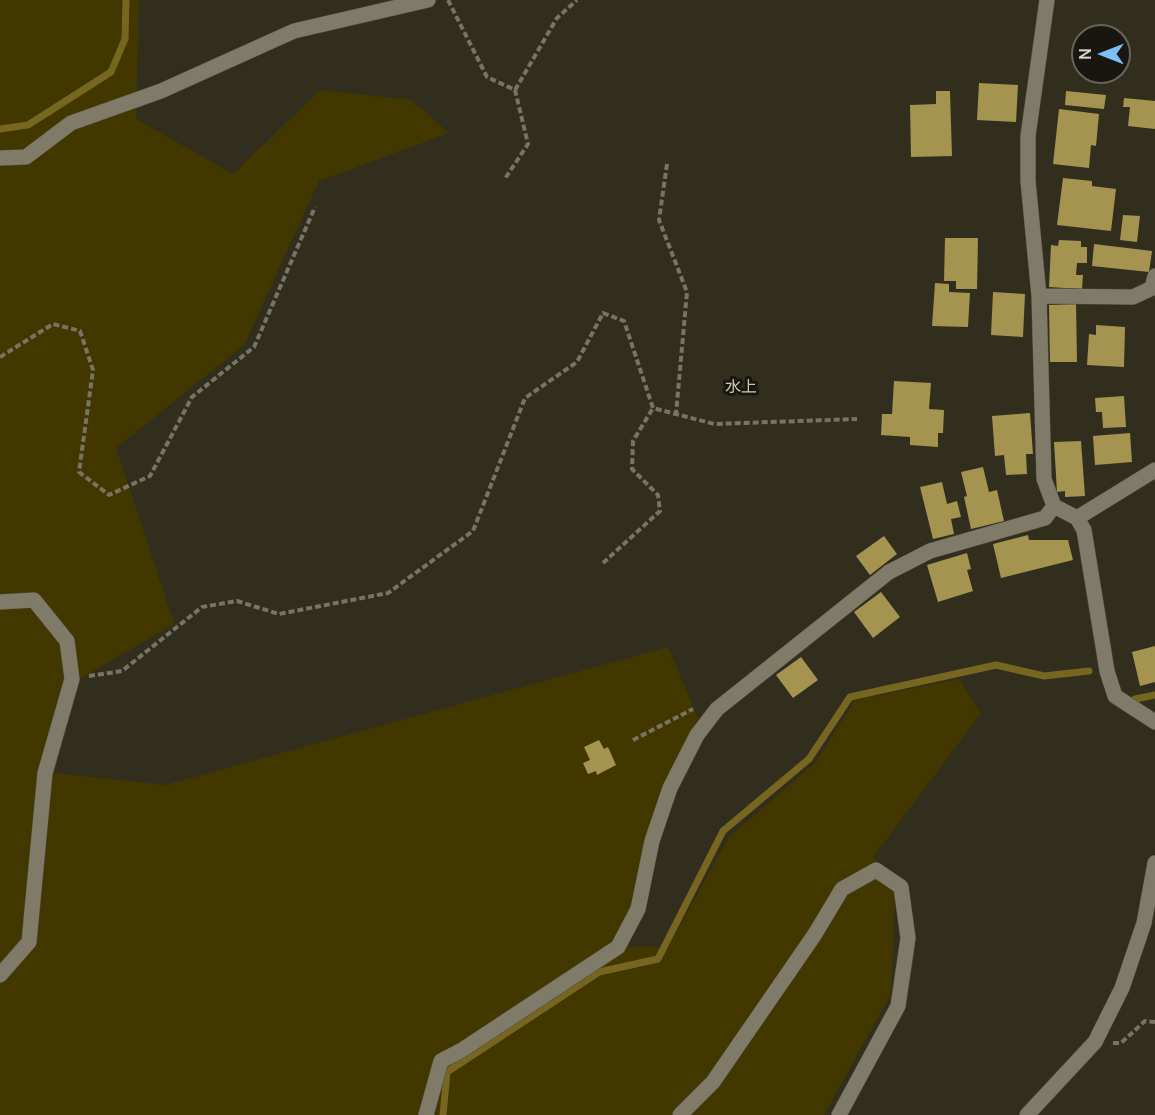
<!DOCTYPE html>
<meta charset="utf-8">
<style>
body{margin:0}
#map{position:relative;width:1155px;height:1115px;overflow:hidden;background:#322e1e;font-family:Manrope,sans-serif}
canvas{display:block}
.north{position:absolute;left:1071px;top:24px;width:60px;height:60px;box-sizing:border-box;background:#18160f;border:2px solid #66645b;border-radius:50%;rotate:270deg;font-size:16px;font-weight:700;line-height:24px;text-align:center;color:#dad8cd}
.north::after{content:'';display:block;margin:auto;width:21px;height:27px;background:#7bbef8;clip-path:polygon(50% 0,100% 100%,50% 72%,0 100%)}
</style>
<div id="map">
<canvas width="1155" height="1115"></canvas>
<div class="north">N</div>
</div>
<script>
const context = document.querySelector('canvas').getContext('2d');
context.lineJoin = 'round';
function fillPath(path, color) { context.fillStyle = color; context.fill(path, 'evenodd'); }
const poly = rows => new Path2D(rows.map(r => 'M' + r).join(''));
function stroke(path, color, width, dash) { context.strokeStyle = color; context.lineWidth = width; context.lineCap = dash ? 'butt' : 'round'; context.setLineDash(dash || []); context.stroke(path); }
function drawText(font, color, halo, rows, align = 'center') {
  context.font = font + ' Manrope,"Noto Sans JP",sans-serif'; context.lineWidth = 6; context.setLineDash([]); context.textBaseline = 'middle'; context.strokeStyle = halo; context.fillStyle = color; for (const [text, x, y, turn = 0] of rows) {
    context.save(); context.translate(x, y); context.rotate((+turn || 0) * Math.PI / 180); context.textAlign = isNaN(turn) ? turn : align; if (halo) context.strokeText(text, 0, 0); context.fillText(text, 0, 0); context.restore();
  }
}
fillPath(poly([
 [0,0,139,0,136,119,233,174,320,90,411,100,449,133,319,181,244,345,116,448,174,624,80,679,54,773,165,785,668,647,698,718,662,786,645,841,632,909,613,947,668,947,729,837,815,763,855,700,959,679,981,713,873,857,895,891,891,994,824,1115,0,1115]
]), '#433700');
stroke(poly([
 [0,129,28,125,111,72,125,39,126,0],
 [1135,699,1155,695],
 [443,1115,447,1072,599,972,658,959,723,831,809,759,850,697,996,665,1044,676,1089,671]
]), '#766620', 7);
fillPath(poly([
 [979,83,1018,85,1016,122,977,120],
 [936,91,950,91,952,156,911,157,910,105,936,104],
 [1066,91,1106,95,1104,109,1065,105],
 [1124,98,1155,101,1155,129,1128,126,1130,107,1123,107],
 [1059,109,1099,114,1096,146,1091,145,1089,168,1053,164],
 [1063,178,1092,181,1092,186,1116,189,1111,231,1057,225],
 [1123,215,1140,216,1137,242,1120,240],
 [945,238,978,238,977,289,956,289,956,281,944,281],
 [1059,240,1081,241,1081,247,1087,247,1087,263,1077,263,1076,275,1083,275,1082,289,1049,287,1051,245,1058,246],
 [1094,244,1152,251,1149,272,1092,266],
 [935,283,949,284,949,292,970,293,968,327,932,326],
 [993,292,1025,294,1023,337,991,335],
 [1076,304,1077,362,1050,362,1049,305],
 [1096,325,1125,327,1124,367,1087,365,1089,334,1096,335],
 [894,381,931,383,929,409,944,410,943,433,938,433,938,447,910,445,910,437,881,435,882,414,892,414],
 [1124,396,1126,427,1103,428,1102,412,1096,412,1095,398],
 [1030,413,1033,454,1026,454,1027,474,1006,475,1004,455,995,456,992,416],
 [1130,433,1132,462,1095,465,1093,436],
 [1081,441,1085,496,1065,497,1065,491,1057,492,1054,442],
 [983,467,989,492,997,490,1004,521,971,529,964,497,967,496,961,472],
 [942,482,947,504,957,501,961,517,951,519,954,534,933,539,920,487],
 [1028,535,1029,540,1068,540,1073,560,1001,578,993,544],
 [884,536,897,554,870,575,856,556],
 [967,553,971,569,967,570,973,591,938,602,927,565],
 [881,592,900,617,873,638,854,612],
 [1155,646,1155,682,1140,686,1132,652],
 [801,657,818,680,793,698,776,675],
 [599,740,604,749,608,747,616,765,597,775,596,771,588,774,583,763,590,760,584,747]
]), '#a49450');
const minor = poly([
 [1047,0,1028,136,1028,181,1039,296,1044,479,1054,506,1077,518,1084,530,1107,671,1115,696,1155,722],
 [0,158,26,157,71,123,161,91,294,31,428,0],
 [1039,296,1133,297,1152,288,1155,276],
 [1077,518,1155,470],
 [0,602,34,600,67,641,72,679,45,773,29,942,0,975],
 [426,1115,441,1061,462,1050,618,947,638,909,652,841,670,788,697,735,717,709,889,572,930,551,1045,518,1054,506],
 [680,1115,713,1082,815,934,842,889,876,870,901,887,908,938,898,1006,839,1115],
 [1027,1115,1095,1042,1122,988,1144,923,1155,863]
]);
stroke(minor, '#504c3e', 16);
stroke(poly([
 [448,0,487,77,515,90,528,144,504,180],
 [515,90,557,18,577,0],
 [667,164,659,220,687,292,676,414],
 [0,357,53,324,80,331,93,370,79,472,109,495,150,476,192,397,254,347,315,207],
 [603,563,660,511,658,495,632,469,633,441,653,408],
 [89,676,122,671,202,607,237,601,279,614,388,593,473,531,525,398,577,362,603,313,624,321,653,408,714,424,857,419],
 [633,740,693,709],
 [1113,1043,1121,1043,1145,1021,1155,1022]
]), '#777466', 4, [6, 3]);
stroke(minor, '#7f7b68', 15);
drawText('16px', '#cdc8b4', '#18160f', [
 ["水上",741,388]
]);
</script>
